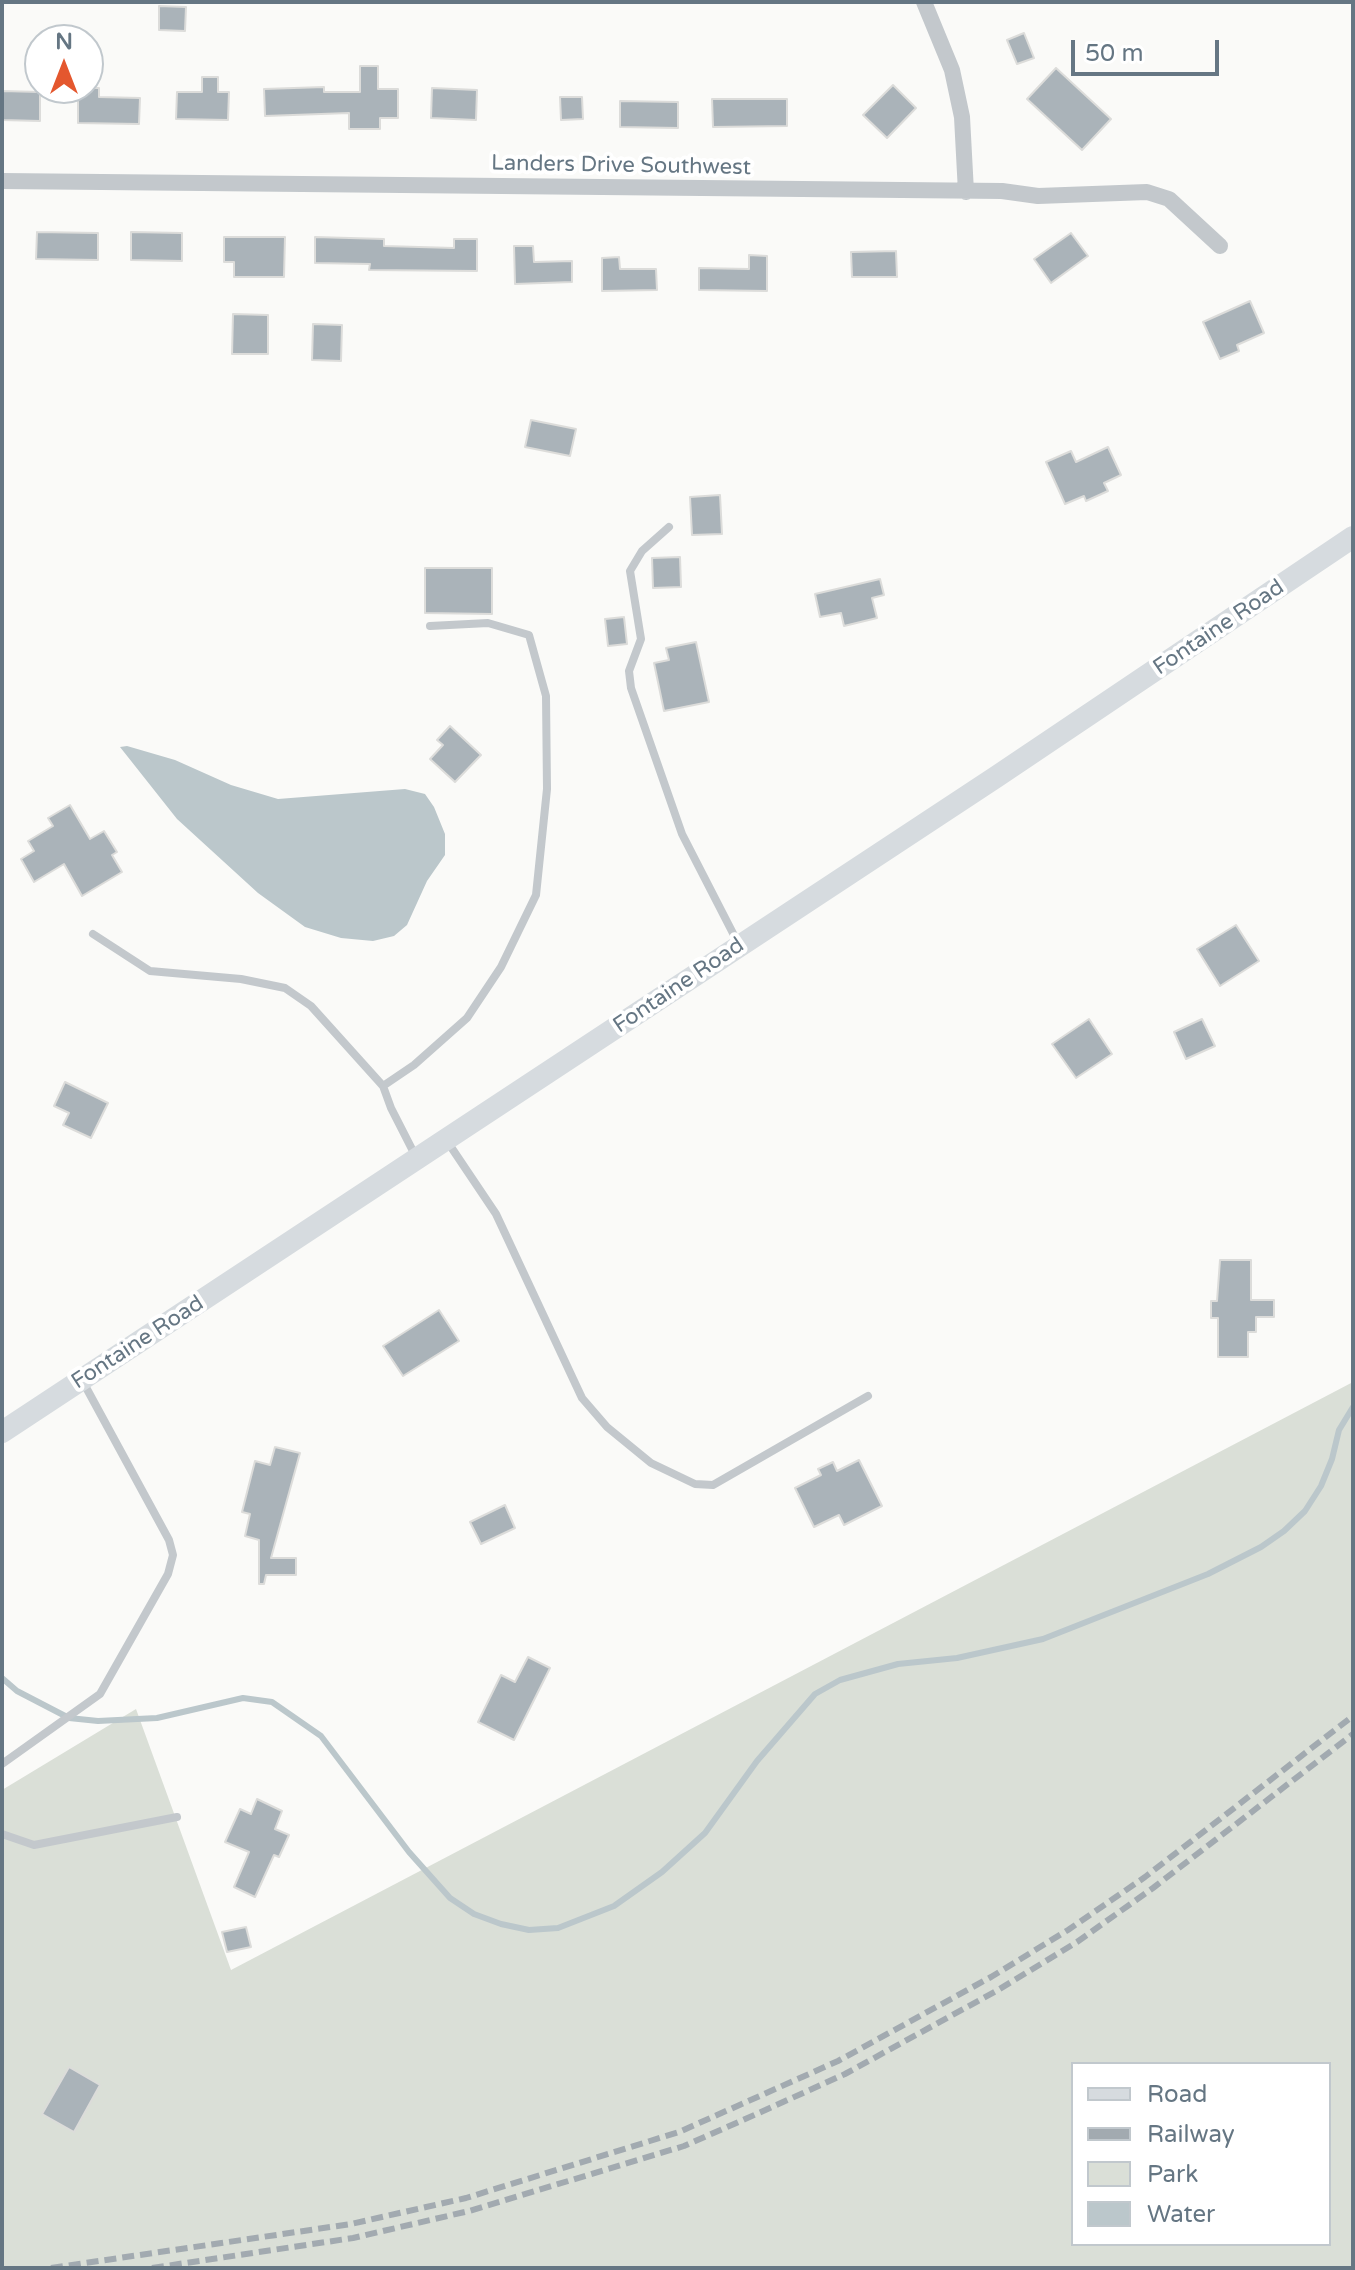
<!DOCTYPE html>
<style>
body{margin:0}
#map{position:relative;width:1355px;height:2270px;overflow:hidden;background:#fafaf8;font-family:"Varela Round",sans-serif}
canvas{display:block}
.frame{position:absolute;inset:0;border:4px solid #657683;pointer-events:none}
.legend{position:absolute;left:1071px;top:2062px;width:260px;height:184px;box-sizing:border-box;background:#fff;border:2px solid #c1c8cd;margin:0;padding:10px 14px;list-style:none;font-size:24px;color:#657683}
.legend li{display:flex;align-items:center;gap:16px;height:40px}
.legend b{width:40px;border:2px solid #c1c8cd}
.north{position:absolute;left:24px;top:24px;width:80px;height:80px;box-sizing:border-box;background:#fff;border:2px solid #c1c8cd;border-radius:50%;rotate:0deg;font-size:22px;font-weight:700;line-height:32px;text-align:center;color:#657683}
.north::after{content:'';display:block;margin:auto;width:28px;height:36px;background:#e4572e;clip-path:polygon(50% 0,100% 100%,50% 72%,0 100%)}
.scale{position:absolute;left:1071px;top:40px;width:148px;height:36px;box-sizing:border-box;border:4px solid #657683;border-top:0;padding-left:10px;font-size:24px;line-height:28px;white-space:nowrap;color:#657683;-webkit-text-stroke:6px #fff;paint-order:stroke}
</style>
<div id="map">
<canvas width="1355" height="2270"></canvas>
<div class="frame"></div>
<ul class="legend">
<li><b style="height:10px;background:#d6dbdf"></b>Road</li>
<li><b style="height:10px;background:#a2aab0"></b>Railway</li>
<li><b style="height:22px;background:#dadfd7"></b>Park</li>
<li><b style="height:22px;background:#bbc7cb"></b>Water</li>
</ul>
<div class="north">N</div>
<div class="scale">50 m</div>
</div>
<script>
const context = document.querySelector('canvas').getContext('2d');
context.lineJoin = 'round';
function fillPath(path, color) { context.fillStyle = color; context.fill(path, 'evenodd'); }
const poly = rows => new Path2D(rows.map(r => 'M' + r).join(''));
function stroke(path, color, width, dash) { context.strokeStyle = color; context.lineWidth = width; context.lineCap = dash ? 'butt' : 'round'; context.setLineDash(dash || []); context.stroke(path); }
function drawText(font, color, halo, rows, align = 'center') {
  context.font = font + ' "Varela Round",sans-serif'; context.lineWidth = 8; context.setLineDash([]); context.textBaseline = 'middle'; context.strokeStyle = halo; context.fillStyle = color; for (const [text, x, y, turn = 0] of rows) {
    context.save(); context.translate(x, y); context.rotate((+turn || 0) * Math.PI / 180); context.textAlign = isNaN(turn) ? turn : align; if (halo) context.strokeText(text, 0, 0); context.fillText(text, 0, 0); context.restore();
  }
}
fillPath(poly([
 [1353,1382,1353,2268,2,2268,2,1790,136,1709,231,1970],
 [1073,2064,1329,2064,1329,2244,1073,2244]
]), '#dadfd7');
fillPath(poly([
 [127,746,175,760,231,785,278,799,405,789,425,794,434,807,445,834,445,855,427,881,407,925,394,936,373,941,341,938,305,927,258,893,177,819,120,747]
]), '#bbc7cb');
stroke(poly([
 [2,1678,17,1691,69,1718,98,1721,157,1718,243,1698,272,1702,321,1736,409,1852,450,1898,474,1914,501,1924,529,1930,558,1928,614,1906,662,1872,705,1833,757,1761,815,1694,840,1680,898,1664,957,1658,1043,1639,1208,1574,1261,1547,1284,1531,1305,1511,1321,1486,1332,1459,1339,1430,1353,1407]
]), '#bbc7cb', 6);
const building = poly([
 [159,6,186,7,185,31,159,30,159,6],
 [1024,33,1034,58,1017,64,1007,40,1024,33],
 [360,66,378,66,378,89,398,89,398,118,380,118,380,129,349,129,349,113,265,116,264,89,324,87,324,92,360,92,360,66],
 [1056,68,1111,119,1082,150,1027,99,1056,68],
 [202,77,218,77,218,92,229,92,228,120,176,119,177,92,202,92,202,77],
 [893,85,916,108,887,138,863,115,893,85],
 [78,88,99,88,99,97,140,98,139,124,78,123,78,88],
 [432,88,477,90,476,120,431,118,432,88],
 [2,91,40,92,40,121,2,120,2,91],
 [560,97,582,97,583,119,561,120,560,97],
 [712,99,787,99,787,126,713,127,712,99],
 [620,101,678,102,678,128,620,127,620,101],
 [37,232,98,233,98,260,36,259,37,232],
 [131,232,182,233,182,261,131,260,131,232],
 [1071,233,1088,256,1051,283,1034,259,1071,233],
 [224,237,285,237,284,277,234,277,234,262,224,262,224,237],
 [315,237,384,239,384,246,454,248,454,239,477,239,477,271,369,270,370,264,315,263,315,237],
 [514,246,533,246,534,262,572,261,572,282,515,284,514,246],
 [896,251,897,277,852,277,851,252,896,251],
 [749,255,767,256,767,291,699,290,699,268,749,269,749,255],
 [619,257,620,269,656,269,657,290,602,291,602,258,619,257],
 [1250,301,1264,333,1237,345,1239,351,1220,359,1203,322,1250,301],
 [233,314,268,315,268,354,232,354,233,314],
 [313,324,342,325,341,361,312,360,313,324],
 [531,420,576,429,570,456,525,447,531,420],
 [1108,447,1121,475,1104,483,1108,491,1086,501,1084,496,1065,504,1046,462,1071,451,1076,462,1108,447],
 [720,495,722,534,692,535,690,497,720,495],
 [680,557,681,587,653,588,652,558,680,557],
 [425,568,492,568,492,614,425,613,425,568],
 [880,579,884,595,872,598,877,618,844,626,841,613,820,617,815,594,880,579],
 [624,617,627,644,608,646,605,619,624,617],
 [696,642,709,702,664,711,654,663,669,660,666,648,696,642],
 [450,726,481,755,455,782,430,759,443,745,437,740,450,726],
 [70,805,90,839,104,831,117,852,112,855,122,872,82,896,64,864,34,882,21,859,34,851,28,841,53,826,48,818,70,805],
 [1236,925,1259,961,1220,986,1197,949,1236,925],
 [1089,1019,1112,1054,1076,1078,1052,1044,1089,1019],
 [1202,1019,1215,1046,1186,1059,1174,1032,1202,1019],
 [65,1082,108,1103,91,1138,63,1125,69,1113,54,1106,65,1082],
 [1220,1260,1251,1260,1251,1300,1274,1300,1274,1317,1256,1317,1256,1332,1248,1332,1248,1357,1218,1357,1218,1318,1211,1318,1211,1301,1217,1301,1220,1260],
 [439,1310,459,1341,403,1376,383,1346,439,1310],
 [275,1447,300,1453,271,1558,296,1558,296,1575,266,1575,264,1584,259,1584,259,1540,245,1536,250,1514,242,1512,255,1461,270,1465,275,1447],
 [859,1460,882,1506,844,1525,839,1515,814,1527,795,1488,821,1475,818,1469,833,1462,837,1471,859,1460],
 [505,1505,515,1528,481,1544,470,1522,505,1505],
 [528,1657,550,1668,514,1740,478,1722,501,1675,515,1682,528,1657],
 [257,1799,282,1811,275,1829,289,1835,279,1857,274,1855,255,1897,234,1887,249,1852,225,1842,240,1809,251,1814,257,1799],
 [246,1927,251,1947,227,1952,222,1932,246,1927],
 [69,2067,100,2085,74,2132,42,2114,69,2067]
]);
fillPath(building, '#aab3b9');
stroke(building, '#dcdcda', 2);
stroke(poly([
 [669,527,642,551,630,571,641,639,629,671,631,688,682,834,739,945],
 [93,934,150,971,241,979,285,988,311,1006,383,1086],
 [447,1141,496,1214,582,1398,607,1427,651,1463,695,1484,713,1485,868,1396],
 [416,1157,391,1108,383,1086,414,1065,467,1018,501,967,536,895,547,789,546,696,529,635,488,623,430,626],
 [2,1764,100,1694,168,1574,173,1555,169,1540,82,1380],
 [2,1834,34,1845,177,1817]
]), '#c3c8cc', 8);
stroke(poly([
 [924,2,952,70,962,117,966,192],
 [2,181,1002,191,1038,196,1147,192,1169,199,1220,246]
]), '#c3c8cc', 16);
stroke(poly([
 [2,1432,996,777,1353,537]
]), '#d6dbdf', 22);
stroke(poly([
 [51,2268,351,2224,466,2198,679,2132,838,2061,991,1977,1068,1930,1145,1877,1353,1716],
 [152,2268,353,2238,469,2211,684,2146,761,2112,845,2074,998,1990,1077,1942,1153,1888,1353,1734]
]), '#a2aab0', 6, [12, 6]);
drawText('22px', '#657683', '#fff', [
 ["Landers Drive Southwest",621,166,1],
 ["Fontaine Road",1219,628,-34],
 ["Fontaine Road",679,986,-34],
 ["Fontaine Road",138,1343,-33]
]);
</script>
